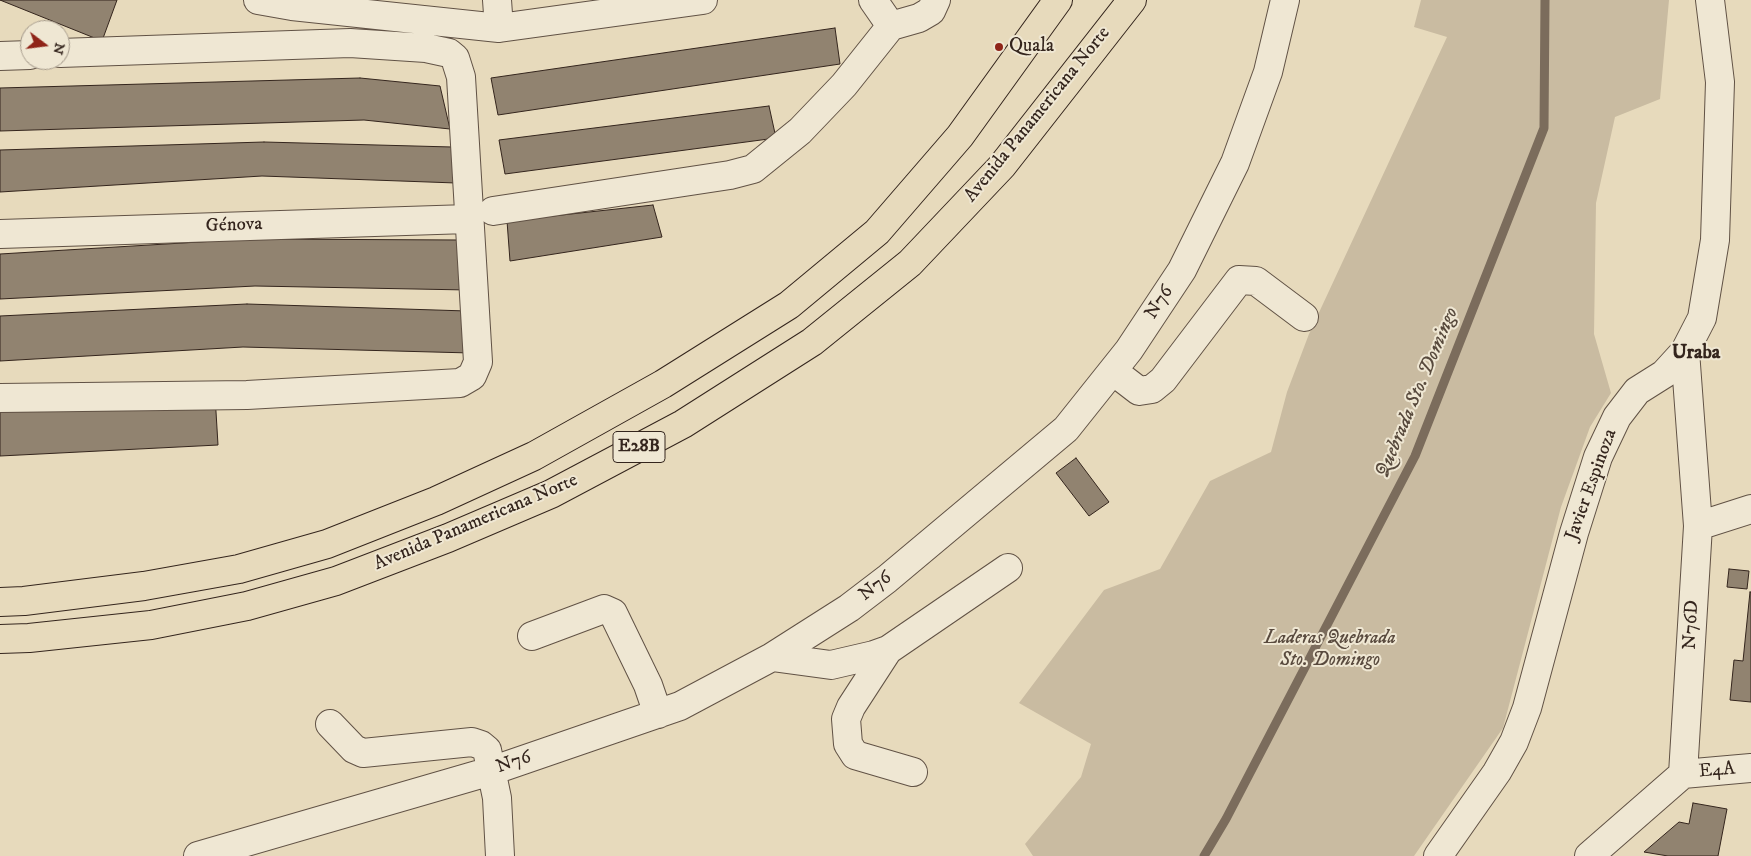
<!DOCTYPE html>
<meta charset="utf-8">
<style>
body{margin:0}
#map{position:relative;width:1751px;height:856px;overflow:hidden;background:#e7dabc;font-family:"IM FELL DW Pica",serif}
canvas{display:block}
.north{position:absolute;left:20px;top:20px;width:50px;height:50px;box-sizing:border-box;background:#efe7d3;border:1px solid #a4998a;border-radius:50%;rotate:105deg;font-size:14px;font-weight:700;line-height:20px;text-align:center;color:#34251d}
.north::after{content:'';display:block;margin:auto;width:18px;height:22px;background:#8f2418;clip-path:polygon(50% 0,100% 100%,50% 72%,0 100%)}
</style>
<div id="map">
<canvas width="1751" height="856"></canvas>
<div class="north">N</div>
</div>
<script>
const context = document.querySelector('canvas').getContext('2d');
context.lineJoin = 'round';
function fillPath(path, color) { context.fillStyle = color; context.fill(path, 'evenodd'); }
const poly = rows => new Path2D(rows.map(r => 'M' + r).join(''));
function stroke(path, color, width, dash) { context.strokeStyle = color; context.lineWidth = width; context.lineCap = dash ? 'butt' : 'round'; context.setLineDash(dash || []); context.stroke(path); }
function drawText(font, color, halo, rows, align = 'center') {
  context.font = font + ' "IM FELL DW Pica",serif'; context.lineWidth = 4; context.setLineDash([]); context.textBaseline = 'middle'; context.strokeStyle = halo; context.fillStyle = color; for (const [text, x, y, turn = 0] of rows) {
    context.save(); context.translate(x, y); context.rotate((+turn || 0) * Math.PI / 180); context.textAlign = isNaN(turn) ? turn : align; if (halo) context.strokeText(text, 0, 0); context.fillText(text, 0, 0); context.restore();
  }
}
fillPath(poly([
 [1421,0,1669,0,1660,99,1615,117,1596,203,1594,334,1611,393,1590,427,1561,507,1503,728,1414,856,1033,856,1025,844,1081,777,1091,744,1019,703,1104,590,1160,569,1210,481,1271,452,1287,392,1309,334,1447,37,1414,27]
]), '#c9bba1');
stroke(poly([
 [1204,856,1226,819,1415,456,1544,128,1545,0]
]), '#7b6c5c', 9);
const building = poly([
 [0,0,117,0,102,41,0,0],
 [835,28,840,64,498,115,491,78,835,28],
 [360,78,440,86,450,129,364,120,0,131,0,88,360,78],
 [769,106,776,138,505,174,499,140,769,106],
 [264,142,452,147,456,183,262,176,0,192,0,150,264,142],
 [653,205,662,237,510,261,507,221,653,205],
 [249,239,461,240,468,290,255,286,0,299,0,254,249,239],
 [247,304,467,311,471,353,243,347,0,361,0,316,247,304],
 [215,395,218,445,0,456,0,407,215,395],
 [1076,458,1109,502,1089,516,1056,473,1076,458],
 [1729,569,1749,571,1747,589,1727,587,1729,569],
 [1750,592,1751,592,1751,702,1730,700,1734,660,1743,661,1750,592],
 [1693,803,1727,809,1718,856,1668,856,1644,852,1679,822,1689,824,1693,803]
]);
fillPath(building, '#918370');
stroke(building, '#34251d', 1);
const minor = poly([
 [258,0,292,6,499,28,703,0],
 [497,0,499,28],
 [873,0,891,26],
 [0,56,30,55],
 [493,211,730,175,753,169,800,131,844,85,891,26,919,18,931,11,936,0],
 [0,234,468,219],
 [1113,371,1139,391,1152,389,1163,380,1239,280,1256,281,1304,317],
 [0,398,247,395,460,383,472,376,478,362,461,77,455,58,449,53,426,48,350,43,60,53],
 [1698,526,1751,509],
 [532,636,604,609,613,613,648,685,658,714],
 [888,650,851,707,846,719,848,744,855,755,913,772],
 [772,657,831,665,874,655,888,650,1008,568],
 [330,724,354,749,363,753,472,742,481,745,487,750,497,798,500,856],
 [1683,774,1751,768],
 [198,856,491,771,680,706,772,657,849,608,887,579,1066,429,1129,350,1182,270,1235,163,1268,72,1285,0],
 [1438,856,1497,772,1514,742,1527,708,1574,533,1598,457,1617,417,1637,391,1664,374,1685,351,1702,318,1715,240,1720,82,1710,0],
 [1589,856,1683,774,1698,526,1685,351]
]);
const major = poly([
 [0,602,24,601,144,586,239,569,327,544,436,501,534,456,663,384,789,305,877,232,960,136,1058,0],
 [0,639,29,638,151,625,247,606,336,581,448,538,551,494,683,424,812,342,910,263,1002,166,1132,0]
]);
stroke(minor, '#615245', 30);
stroke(major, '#34251d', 30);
stroke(minor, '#efe7d3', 28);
stroke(major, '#e7dabc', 28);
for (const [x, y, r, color] of [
 [999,47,5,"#8f2418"]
]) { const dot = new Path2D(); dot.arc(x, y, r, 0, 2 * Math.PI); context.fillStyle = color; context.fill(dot); stroke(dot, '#efe7d3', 2); }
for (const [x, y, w] of [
 [639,447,52]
]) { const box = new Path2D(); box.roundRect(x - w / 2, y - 15.5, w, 31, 4); context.fillStyle = '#efe7d3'; context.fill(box); stroke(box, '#34251d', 1); }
drawText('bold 18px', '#34251d', null, [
 ["E28B",639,447]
]);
drawText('19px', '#34251d', '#efe7d3', [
 ["Quala",1009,47]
], 'left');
drawText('19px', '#34251d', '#efe7d3', [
 ["Avenida Panamericana Norte",1038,115,-51],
 ["Génova",234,226,-2],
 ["N76",1160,303,-57],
 ["Javier Espinoza",1592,485,-70],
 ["Avenida Panamericana Norte",476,523,-23],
 ["N76",876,587,-38],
 ["N76D",1692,625,-87],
 ["N76",514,763,-19],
 ["E4A",1717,771,-5]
]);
drawText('italic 19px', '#594a3e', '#efe7d3', [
 ["Laderas Quebrada",1330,639],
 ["Sto. Domingo",1330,661]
]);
drawText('bold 20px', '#34251d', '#efe7d3', [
 ["Uraba",1696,354]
]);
drawText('italic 20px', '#57493c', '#efe7d3', [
 ["Quebrada Sto. Domingo",1418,393,-67]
]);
</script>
